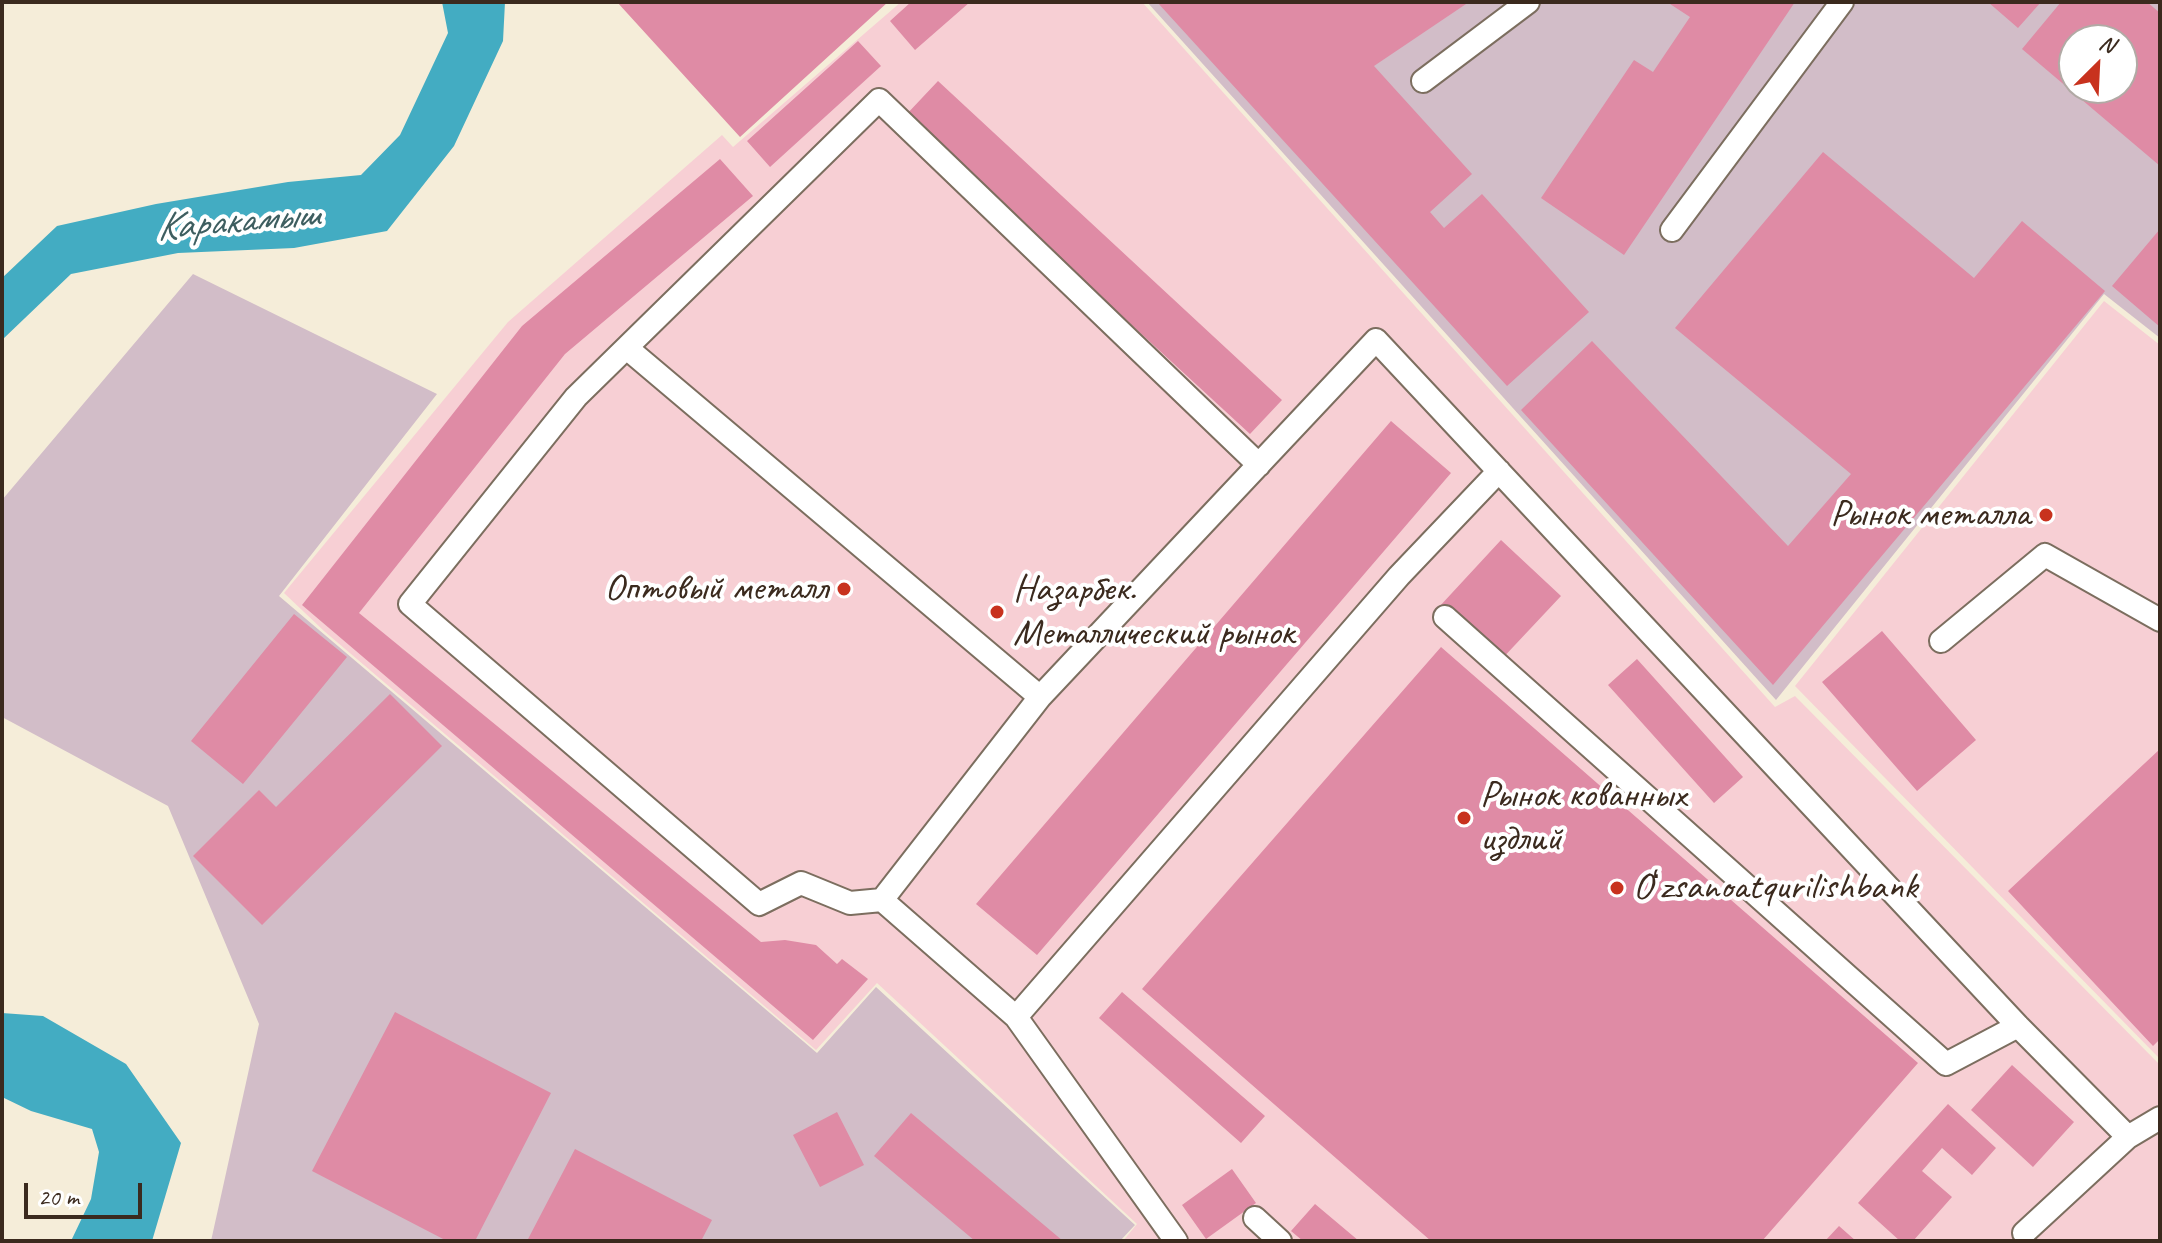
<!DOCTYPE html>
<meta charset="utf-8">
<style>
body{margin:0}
#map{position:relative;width:2162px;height:1243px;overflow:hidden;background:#f5edd9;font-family:Caveat,sans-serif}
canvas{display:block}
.frame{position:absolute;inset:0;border:4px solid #3b2a1e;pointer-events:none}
.north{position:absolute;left:2058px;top:24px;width:80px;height:80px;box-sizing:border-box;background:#fff;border:2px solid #b1aaa5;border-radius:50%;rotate:24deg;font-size:22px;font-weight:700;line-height:32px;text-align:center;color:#3b2a1e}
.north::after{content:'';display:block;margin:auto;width:28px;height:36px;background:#c8321e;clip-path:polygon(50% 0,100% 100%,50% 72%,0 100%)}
.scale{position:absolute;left:24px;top:1183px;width:118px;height:36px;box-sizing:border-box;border:4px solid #3b2a1e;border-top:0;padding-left:10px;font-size:24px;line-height:28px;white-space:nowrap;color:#3b2a1e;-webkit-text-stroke:6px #fff;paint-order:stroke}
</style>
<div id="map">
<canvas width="2162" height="1243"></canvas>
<div class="frame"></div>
<div class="north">N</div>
<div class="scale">20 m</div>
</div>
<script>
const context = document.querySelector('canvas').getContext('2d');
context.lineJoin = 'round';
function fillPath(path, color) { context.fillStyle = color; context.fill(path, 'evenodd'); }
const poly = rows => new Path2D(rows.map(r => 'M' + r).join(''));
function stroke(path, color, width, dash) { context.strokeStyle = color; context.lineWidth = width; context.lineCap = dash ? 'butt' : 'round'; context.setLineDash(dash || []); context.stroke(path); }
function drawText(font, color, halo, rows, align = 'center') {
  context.font = font + ' Caveat,sans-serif'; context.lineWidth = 8; context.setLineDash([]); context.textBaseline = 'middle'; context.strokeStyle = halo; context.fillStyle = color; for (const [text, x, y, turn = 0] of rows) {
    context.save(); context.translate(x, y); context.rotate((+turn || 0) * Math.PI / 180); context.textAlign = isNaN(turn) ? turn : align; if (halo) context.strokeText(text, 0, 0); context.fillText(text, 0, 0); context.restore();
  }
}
fillPath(poly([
 [901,2,1142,2,1775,707,1795,696,2160,1065,2160,1241,1123,1241,1137,1224,877,983,816,1050,324,631,284,593,508,322,722,135,733,147],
 [2104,301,2160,345,2160,1059,1795,686]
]), '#f7cfd4');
fillPath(poly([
 [1147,2,2160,2,2160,338,2104,294,1776,700],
 [2074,40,2122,40,2122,88,2074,88],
 [193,274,437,394,279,596,817,1053,876,987,1135,1225,1120,1241,211,1241,259,1024,168,806,2,717,2,500]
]), '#d2bdc8');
fillPath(poly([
 [442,2,505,2,503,41,454,146,387,231,294,248,178,253,71,274,2,340,2,278,57,226,156,204,288,182,361,175,400,135,448,33],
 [2,1013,43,1016,126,1064,181,1143,152,1241,71,1241,91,1199,99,1152,92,1129,31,1111,2,1097]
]), '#43acc2');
fillPath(poly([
 [617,2,888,2,740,137],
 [911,2,970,2,915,50,890,21],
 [1157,2,1469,2,1374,66,1472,174,1430,212,1444,228,1482,194,1589,312,1507,386],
 [1667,2,1795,2,1624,255,1541,198,1634,60,1653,72,1690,17],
 [1988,2,2041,2,2018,28],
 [2061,2,2147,2,2160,13,2160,166,2022,49],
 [2074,40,2122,40,2122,88,2074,88],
 [858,41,881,66,770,167,747,141],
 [938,81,1282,400,1250,434,905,116],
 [1823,152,1974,278,2022,221,2105,291,1773,685,1521,410,1592,341,1788,546,1851,474,1675,328],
 [720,159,753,196,565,354,359,613,761,942,785,940,816,945,837,964,842,959,868,979,813,1040,302,605,522,326],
 [2160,229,2160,327,2112,286],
 [1391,421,1451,473,1037,955,976,904],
 [1501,540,1561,596,1499,662,1439,607],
 [294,614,347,657,243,784,191,741],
 [1882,631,1976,740,1917,791,1822,682],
 [1441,647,1918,1063,1762,1241,1431,1241,1142,989],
 [1637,659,1743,777,1714,803,1608,685],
 [390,694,442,746,262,925,193,856,259,790,276,807],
 [2160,749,2160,1039,2153,1046,2008,891],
 [1122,992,1265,1116,1241,1143,1099,1018],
 [395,1012,551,1093,475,1241,447,1241,312,1171],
 [2012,1065,2074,1122,2033,1167,1971,1110],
 [1948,1104,1996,1148,1972,1175,1942,1148,1922,1171,1952,1197,1913,1241,1900,1241,1858,1203],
 [837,1112,864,1165,820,1187,793,1135],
 [911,1113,1063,1241,975,1241,874,1156],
 [575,1149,712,1220,701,1241,527,1241],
 [1232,1169,1256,1203,1206,1239,1182,1205],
 [1315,1204,1359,1241,1303,1241,1291,1231],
 [1839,1226,1856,1241,1825,1241]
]), '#df8ba5');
const lane = poly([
 [1423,81,1528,2],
 [1672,230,1842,2],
 [628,349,1040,697],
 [1445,617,1946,1064,2018,1026],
 [1941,641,2045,555,2160,620],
 [882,900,1040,697,1376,340,2018,1026,2128,1137],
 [1016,1017,1399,576,1499,471],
 [1255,1218,1280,1241],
 [2024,1233,2128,1137,2160,1118],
 [1176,1241,1016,1017,882,900,850,903,801,883,759,904,410,604,576,397,879,100,1259,465]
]);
stroke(lane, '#7c6e5f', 26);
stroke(lane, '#fff', 22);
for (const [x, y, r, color] of [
 [2046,515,8,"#c8321e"],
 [844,589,8,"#c8321e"],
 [997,612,8,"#c8321e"],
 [1464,818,8,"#c8321e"],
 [1617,888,8,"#c8321e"]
]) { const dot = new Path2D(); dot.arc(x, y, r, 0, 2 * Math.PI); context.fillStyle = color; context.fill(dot); stroke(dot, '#fff', 3); }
drawText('38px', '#3b2a1e', '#fff', [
 ["Рынок металла",2030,515,"right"],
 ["Оптовый металл",828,589,"right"],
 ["Назарбек.",1013,590],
 ["Металлический рынок",1013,634],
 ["Рынок кованных",1480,796],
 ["издлий",1480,840],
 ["Oʻzsanoatqurilishbank",1633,888]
], 'left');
drawText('italic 40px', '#3e5e60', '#fff', [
 ["Каракамыш",238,222,-5]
]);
</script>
